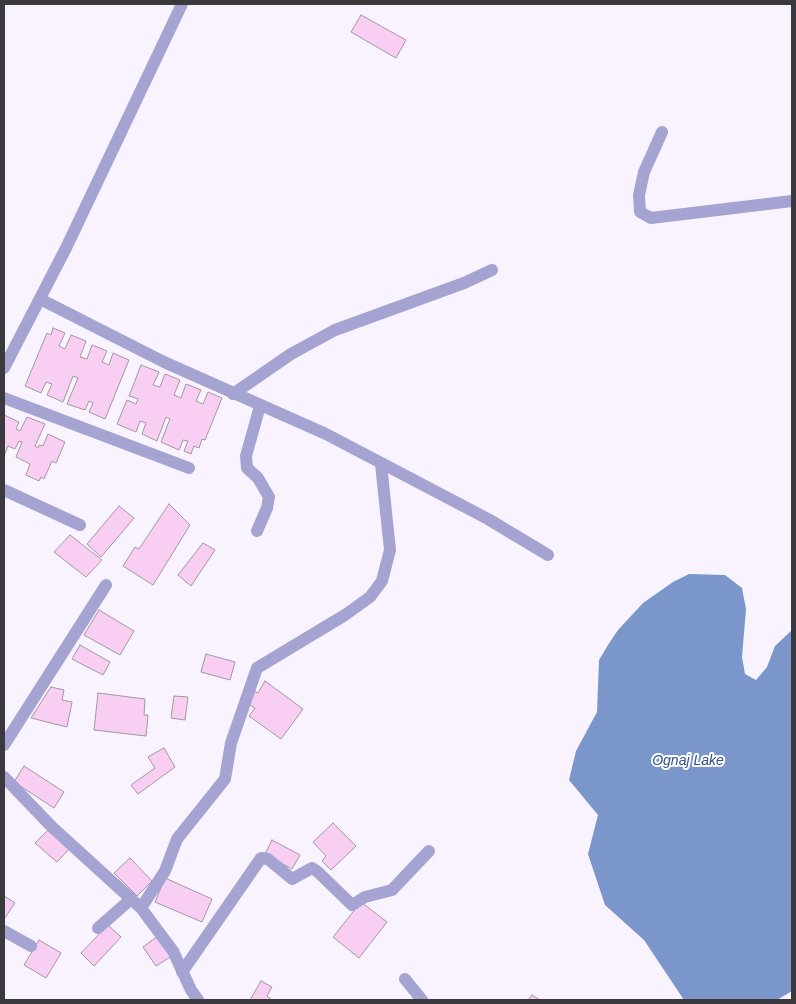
<!DOCTYPE html>
<style>
body{margin:0}
#map{position:relative;width:796px;height:1004px;overflow:hidden;background:#f9f3ff;font-family:Arial,sans-serif}
canvas{display:block}
.frame{position:absolute;inset:0;border:5px solid #3b393e;pointer-events:none}
</style>
<div id="map">
<canvas width="796" height="1004"></canvas>
<div class="frame"></div>
</div>
<script>
const context = document.querySelector('canvas').getContext('2d');
context.lineJoin = 'round';
function fillPath(path, color) { context.fillStyle = color; context.fill(path, 'evenodd'); }
const poly = rows => new Path2D(rows.map(r => 'M' + r).join(''));
function stroke(path, color, width, dash) { context.strokeStyle = color; context.lineWidth = width; context.lineCap = dash ? 'butt' : 'round'; context.setLineDash(dash || []); context.stroke(path); }
function drawText(font, color, halo, rows, align = 'center') {
  context.font = font + ' Arial,sans-serif'; context.lineWidth = 4; context.setLineDash([]); context.textBaseline = 'middle'; context.strokeStyle = halo; context.fillStyle = color; for (const [text, x, y, turn = 0] of rows) {
    context.save(); context.translate(x, y); context.rotate((+turn || 0) * Math.PI / 180); context.textAlign = isNaN(turn) ? turn : align; if (halo) context.strokeText(text, 0, 0); context.fillText(text, 0, 0); context.restore();
  }
}
fillPath(poly([
 [689,574,725,575,742,588,746,609,742,657,745,674,756,680,767,667,775,646,792,630,792,991,777,1000,684,1000,644,940,605,905,588,854,598,815,569,780,576,751,597,712,599,660,608,645,618,630,643,603,673,582]
]), '#7b96cb');
const building = poly([
 [361,15,406,40,396,58,351,32,361,15],
 [53,328,65,333,59,346,65,349,71,335,86,341,80,357,87,359,92,345,107,351,102,362,109,365,113,353,129,360,105,419,89,412,93,403,89,401,85,410,67,404,78,378,73,376,63,402,47,395,52,384,46,382,41,393,25,386,47,333,51,335,53,328],
 [141,365,159,372,153,385,160,387,165,374,180,380,174,395,181,398,186,384,201,390,196,401,203,404,208,392,222,398,205,440,202,439,199,448,194,446,191,454,184,451,188,441,183,440,179,450,161,442,170,419,166,417,157,441,142,434,146,423,140,421,136,432,117,424,127,400,136,404,138,399,129,396,141,365],
 [4,415,19,422,16,429,20,431,27,417,45,424,35,446,38,448,39,445,43,446,48,434,65,442,56,463,52,461,44,479,41,477,39,481,26,475,30,464,16,457,22,442,19,441,15,449,8,446,4,456,4,415],
 [169,504,190,525,153,585,123,566,135,547,139,549,169,504],
 [119,506,134,518,101,557,87,544,119,506],
 [70,535,102,560,86,577,54,552,70,535],
 [203,543,215,550,191,586,178,575,203,543],
 [99,610,134,631,120,655,84,635,99,610],
 [80,645,110,662,103,675,72,659,80,645],
 [206,654,235,662,230,680,201,672,206,654],
 [265,681,303,709,281,739,249,716,255,708,248,704,253,691,258,693,265,681],
 [51,687,64,690,62,700,72,702,67,727,31,718,51,687],
 [98,693,145,699,144,715,148,715,146,736,94,730,98,693],
 [174,696,188,697,185,720,171,718,174,696],
 [164,748,175,767,138,794,131,785,155,768,148,757,164,748],
 [24,766,64,792,54,808,14,782,24,766],
 [333,823,356,846,331,870,322,861,326,856,313,842,333,823],
 [49,829,70,848,57,862,35,843,49,829],
 [272,840,300,855,292,869,265,854,272,840],
 [130,858,152,881,137,896,114,873,130,858],
 [165,878,212,899,202,922,155,902,165,878],
 [4,896,15,903,4,919,4,896],
 [361,902,387,922,359,958,333,937,361,902],
 [108,925,121,937,94,966,81,953,108,925],
 [158,936,172,956,156,966,143,947,158,936],
 [39,940,61,953,46,978,24,965,39,940],
 [261,981,272,987,267,996,272,1000,250,1000,261,981],
 [532,995,540,1000,528,1000,532,995]
]);
fillPath(building, '#f9cef3');
stroke(building, '#a1979f', 1);
stroke(poly([
 [662,132,644,172,639,195,640,212,651,218,792,201],
 [40,299,164,362,326,434,488,519,548,555],
 [4,368,66,248,182,4],
 [233,394,291,354,335,330,464,283,492,270],
 [4,398,189,468],
 [4,490,80,525],
 [257,531,267,508,269,497,258,478,247,468,246,456,260,406],
 [4,745,106,585],
 [4,777,52,827,141,908,173,951,191,990,198,1000],
 [141,908,165,871,177,839,225,779,231,743,257,668,345,615,370,597,382,581,390,550,381,464],
 [98,928,131,899],
 [4,931,31,946],
 [182,972,261,858,268,859,292,879,312,868,318,872,352,905,365,897,392,890,429,851],
 [405,979,422,1000]
]), '#a5a3d1', 12);
drawText('italic 14px', '#2e4d8f', '#fff', [
 ["Ognaj Lake",688,761]
]);
</script>
